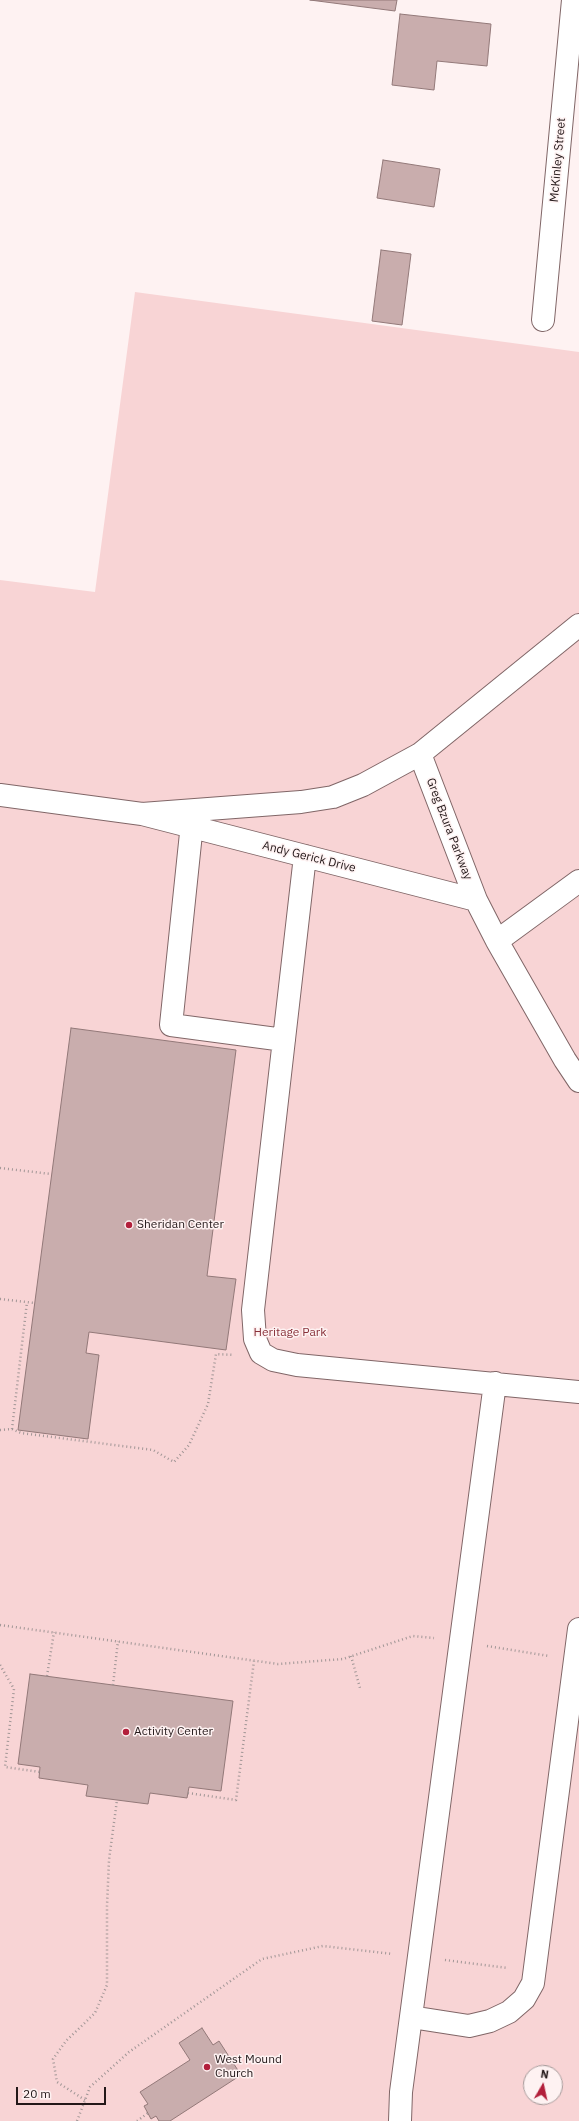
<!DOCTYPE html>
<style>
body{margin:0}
#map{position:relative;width:579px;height:2121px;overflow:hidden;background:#fef2f2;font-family:"IBM Plex Sans",sans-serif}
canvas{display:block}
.north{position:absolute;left:523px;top:2065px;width:40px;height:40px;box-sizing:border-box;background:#fef2f2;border:1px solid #a69b9b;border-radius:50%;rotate:9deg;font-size:11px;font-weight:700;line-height:16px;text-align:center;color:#231819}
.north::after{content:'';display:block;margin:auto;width:14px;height:18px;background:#b21f3b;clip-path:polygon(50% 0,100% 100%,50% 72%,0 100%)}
.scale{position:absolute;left:16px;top:2087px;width:90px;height:18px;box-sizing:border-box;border:2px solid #231819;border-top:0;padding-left:5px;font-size:12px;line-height:14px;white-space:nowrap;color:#231819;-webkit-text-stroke:3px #fef2f2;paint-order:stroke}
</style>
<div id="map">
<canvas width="579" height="2121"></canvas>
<div class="north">N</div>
<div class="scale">20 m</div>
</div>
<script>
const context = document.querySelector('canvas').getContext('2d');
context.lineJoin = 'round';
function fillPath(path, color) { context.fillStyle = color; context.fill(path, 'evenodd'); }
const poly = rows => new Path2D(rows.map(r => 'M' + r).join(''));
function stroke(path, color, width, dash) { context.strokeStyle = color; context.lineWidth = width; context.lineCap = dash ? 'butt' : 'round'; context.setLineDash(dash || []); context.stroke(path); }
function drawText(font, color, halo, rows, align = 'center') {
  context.font = font + ' "IBM Plex Sans",sans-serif'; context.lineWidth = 3; context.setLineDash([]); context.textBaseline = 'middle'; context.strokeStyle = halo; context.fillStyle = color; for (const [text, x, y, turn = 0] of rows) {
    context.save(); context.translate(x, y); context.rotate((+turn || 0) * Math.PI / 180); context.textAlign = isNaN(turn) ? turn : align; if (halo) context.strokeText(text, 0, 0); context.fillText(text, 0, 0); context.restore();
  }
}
fillPath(poly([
 [135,292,579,352,579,2121,0,2121,0,580,95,592],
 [531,2073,555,2073,555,2097,531,2097]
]), '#f8d4d5');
const building = poly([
 [310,0,397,0,395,11,310,0],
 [400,14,491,24,487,66,437,61,434,90,392,85,400,14],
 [383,160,440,169,434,207,377,198,383,160],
 [381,250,411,254,402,325,372,321,381,250],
 [71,1028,236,1050,207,1276,236,1279,226,1350,89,1332,86,1353,99,1355,88,1439,18,1430,71,1028],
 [30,1674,233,1701,221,1791,189,1787,187,1798,150,1793,148,1804,86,1796,88,1785,39,1778,40,1767,18,1764,30,1674],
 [202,2028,213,2045,219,2041,241,2075,170,2121,159,2121,156,2116,151,2119,144,2106,148,2104,140,2092,190,2060,179,2043,202,2028]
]);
fillPath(building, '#c9adad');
stroke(building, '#937979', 1);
const minor = poly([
 [543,320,573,0],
 [420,754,476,900,497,941,565,1060,579,1081],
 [0,795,142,814,476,900],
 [142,814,301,802,333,797,363,785,420,754,579,625],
 [193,814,171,1025,284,1040],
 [305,856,253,1310,255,1339,261,1353,273,1360,297,1365,579,1392],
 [497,941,579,881],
 [411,2017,469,2026,490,2021,509,2012,524,1999,533,1983,579,1629],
 [400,2121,401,2092,495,1383]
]);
stroke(minor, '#806667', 24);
stroke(poly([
 [0,1168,51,1174],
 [0,1299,35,1303],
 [12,1429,21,1433,153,1450,174,1462,189,1445,208,1404,216,1354,234,1355],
 [0,1430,12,1429,27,1302],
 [0,1625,278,1664,343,1659,413,1636,434,1638],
 [487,1646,549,1656],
 [351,1656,360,1688],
 [0,1665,14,1689,5,1767,40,1772],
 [47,1676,54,1632],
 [113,1685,118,1641],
 [188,1793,236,1800,254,1661],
 [445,1960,508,1968],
 [85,2100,57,2082,53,2059,66,2041,95,2013,107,1985,107,1906,109,1860,117,1800],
 [77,2121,90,2087,129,2052,262,1959,323,1946,393,1954],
 [137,2121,148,2113]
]), '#a19696', 2.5, [1, 3]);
stroke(minor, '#fff', 22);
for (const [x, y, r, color] of [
 [129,1225,4,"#b21f3b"],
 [126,1732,4,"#b21f3b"],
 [207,2067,4,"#b21f3b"]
]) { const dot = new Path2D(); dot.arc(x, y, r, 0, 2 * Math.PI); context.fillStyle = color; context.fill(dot); stroke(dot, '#fef2f2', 1.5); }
drawText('12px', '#231819', '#fef2f2', [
 ["McKinley Street",558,160,-85],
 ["Greg Bzura Parkway",449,829,69],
 ["Andy Gerick Drive",309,857,14]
]);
drawText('12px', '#231819', '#fef2f2', [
 ["Sheridan Center",137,1225],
 ["Activity Center",134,1732],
 ["West Mound",215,2060],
 ["Church",215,2074]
], 'left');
drawText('12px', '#88313a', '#fef2f2', [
 ["Heritage Park",290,1333]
]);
</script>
